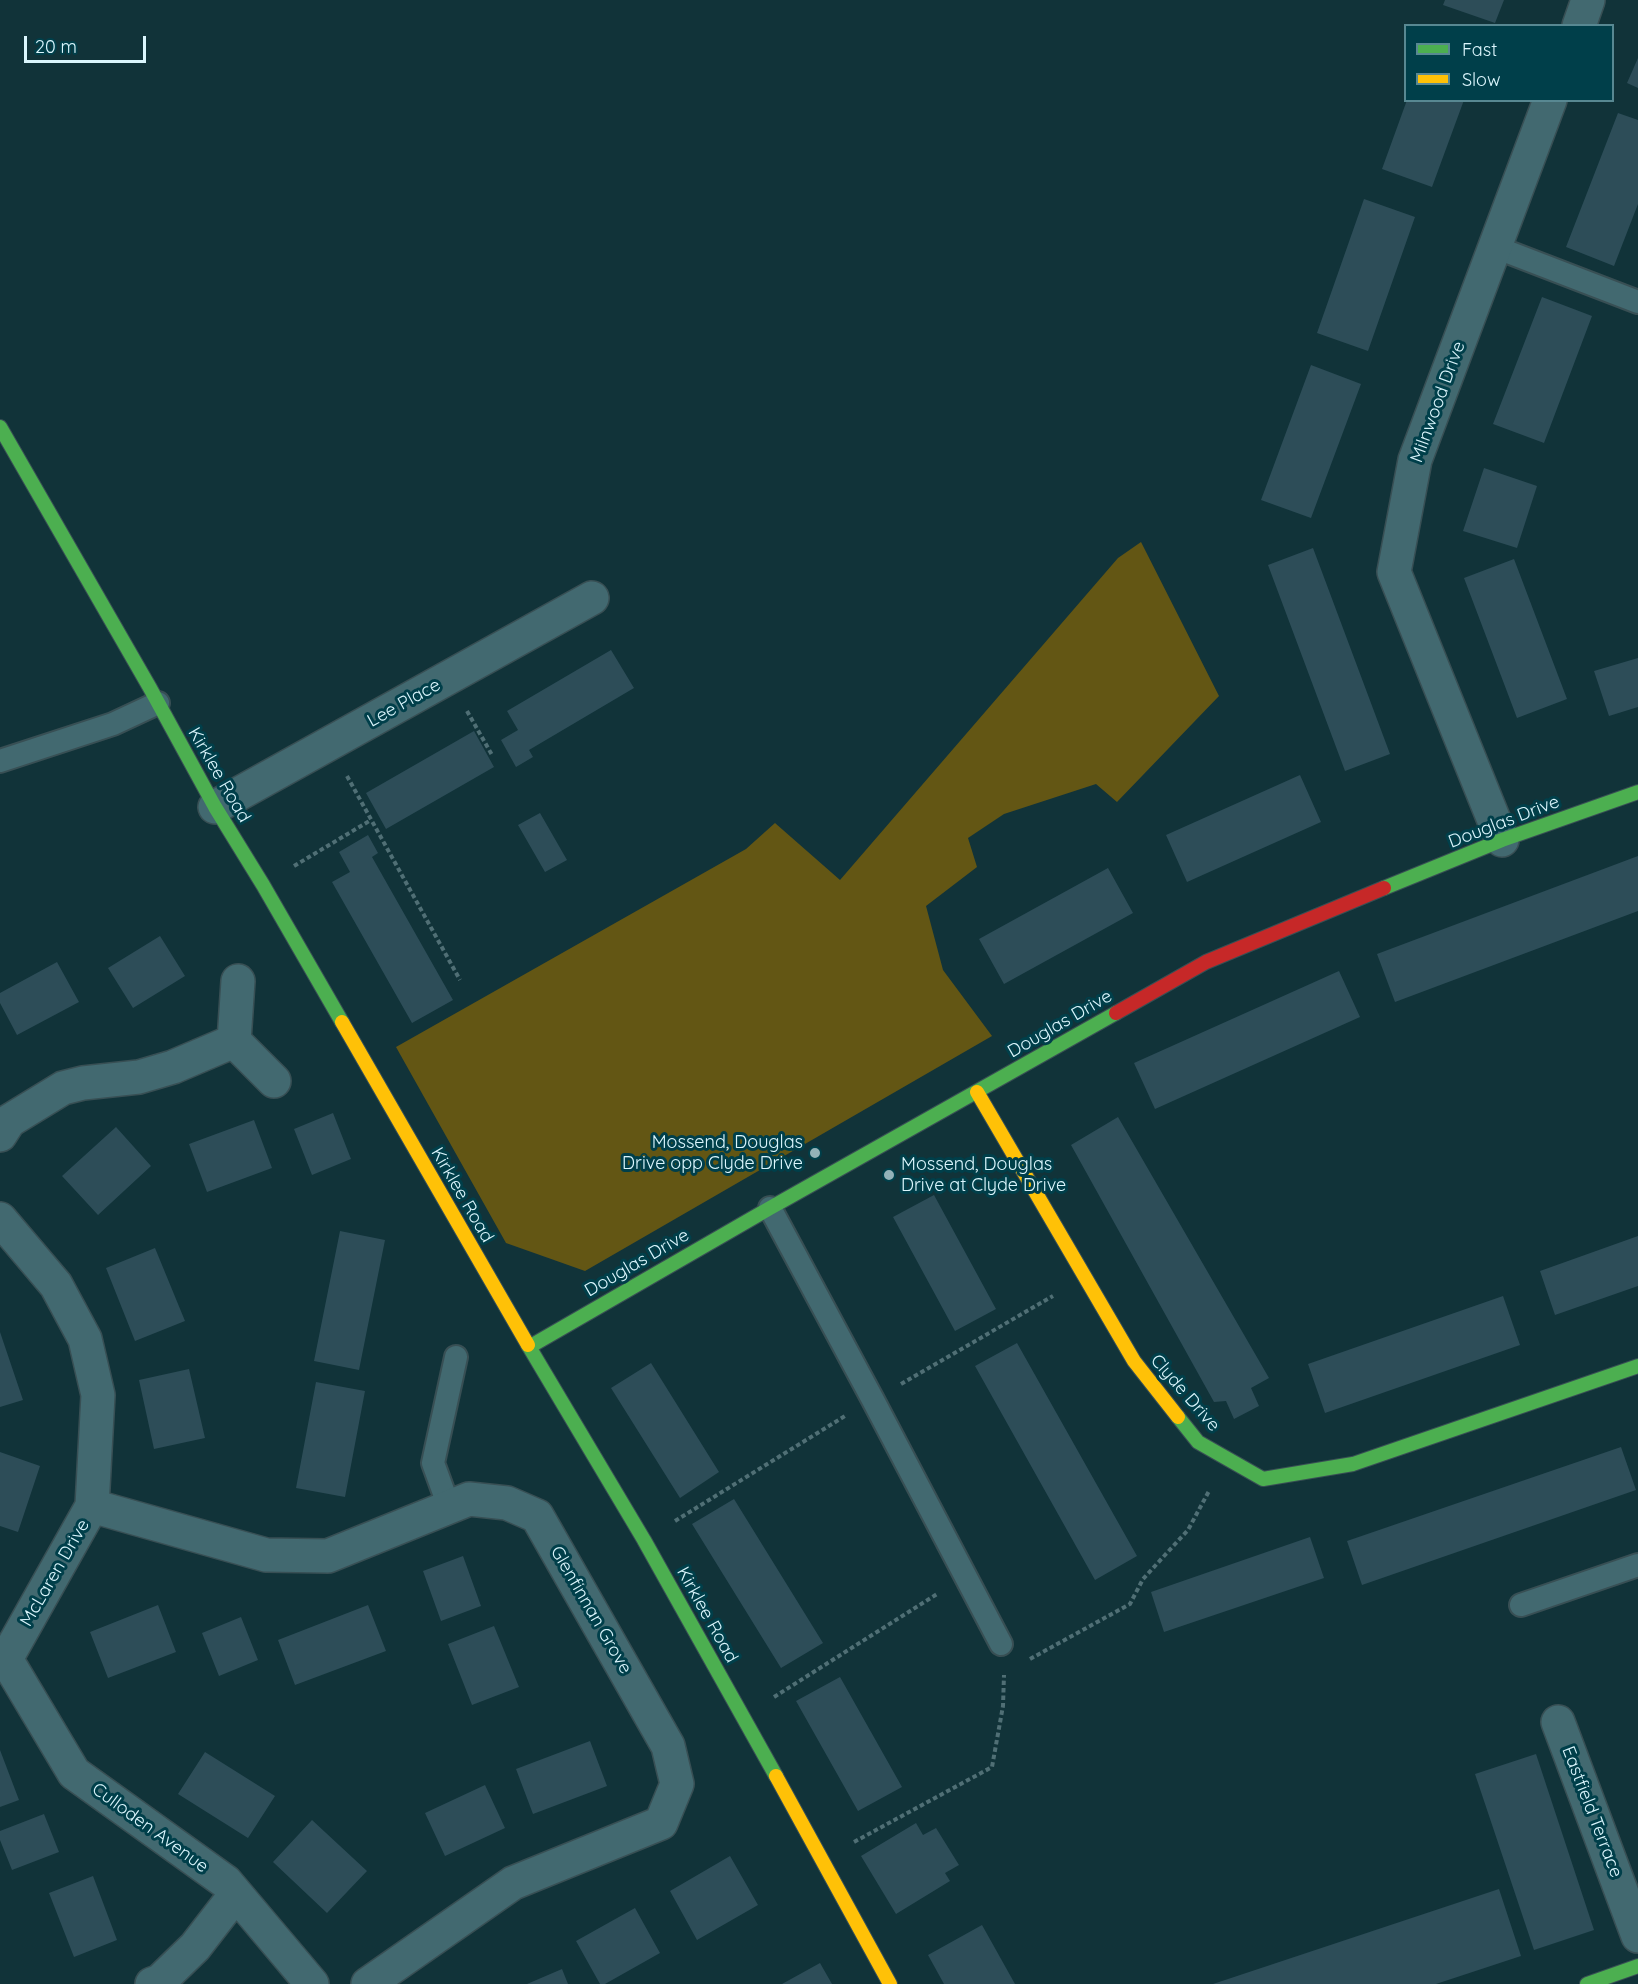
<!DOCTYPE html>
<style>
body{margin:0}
#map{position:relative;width:1638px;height:1984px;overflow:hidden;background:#113339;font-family:Quicksand,sans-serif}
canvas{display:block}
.legend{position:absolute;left:1404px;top:24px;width:210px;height:78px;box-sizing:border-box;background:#003f4a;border:2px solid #588892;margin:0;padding:8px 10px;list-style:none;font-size:18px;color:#dbf6fd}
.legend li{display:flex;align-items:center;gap:12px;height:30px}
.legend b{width:30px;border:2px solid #588892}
.scale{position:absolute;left:24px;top:36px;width:122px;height:27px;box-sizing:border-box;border:3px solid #dbf6fd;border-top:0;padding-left:8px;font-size:18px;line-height:21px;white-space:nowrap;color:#dbf6fd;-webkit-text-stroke:4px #003f4a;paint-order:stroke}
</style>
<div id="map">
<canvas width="1638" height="1984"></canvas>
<ul class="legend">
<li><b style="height:8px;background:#4caf50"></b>Fast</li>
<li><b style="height:8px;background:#ffc107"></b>Slow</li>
</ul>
<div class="scale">20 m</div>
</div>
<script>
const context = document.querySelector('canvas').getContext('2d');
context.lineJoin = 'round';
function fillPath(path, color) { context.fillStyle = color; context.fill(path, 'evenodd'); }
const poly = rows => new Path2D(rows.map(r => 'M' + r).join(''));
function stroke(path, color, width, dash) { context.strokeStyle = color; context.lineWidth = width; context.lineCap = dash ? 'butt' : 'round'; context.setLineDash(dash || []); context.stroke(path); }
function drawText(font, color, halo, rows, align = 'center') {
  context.font = font + ' Quicksand,sans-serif'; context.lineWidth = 6; context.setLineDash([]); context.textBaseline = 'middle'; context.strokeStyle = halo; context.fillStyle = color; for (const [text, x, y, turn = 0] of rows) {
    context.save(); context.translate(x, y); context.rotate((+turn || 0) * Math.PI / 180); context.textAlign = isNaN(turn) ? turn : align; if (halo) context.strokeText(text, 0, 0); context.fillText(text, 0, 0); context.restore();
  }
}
fillPath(poly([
 [1141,542,1219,696,1117,802,1096,784,1004,814,968,838,977,867,926,906,943,970,992,1036,585,1271,506,1243,396,1047,746,849,775,823,840,880,1118,558]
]), '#635614');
fillPath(poly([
 [1445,0,1504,0,1495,23,1443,5],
 [1638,58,1638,88,1627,83],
 [1407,100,1464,100,1432,187,1382,169],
 [1618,113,1638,120,1638,204,1614,266,1566,247],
 [1364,199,1415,217,1368,351,1317,333],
 [1542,297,1592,316,1544,443,1493,424],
 [1311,365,1361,384,1311,518,1261,500],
 [1484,468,1537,486,1517,548,1463,531],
 [1313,548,1390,754,1345,771,1268,565],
 [1514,559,1567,699,1517,718,1464,578],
 [611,650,634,688,529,750,533,757,516,767,501,740,518,730,507,711],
 [1638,658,1638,707,1609,716,1594,671],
 [474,731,494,767,386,829,366,793],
 [1300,775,1321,822,1187,882,1166,835],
 [540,813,567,860,545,872,518,825],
 [368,835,378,853,372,857,453,1000,412,1023,332,882,350,872,339,852],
 [1638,856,1638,911,1395,1002,1377,954],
 [1108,868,1133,913,1004,984,979,939],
 [160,936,185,976,133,1008,108,968],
 [57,962,79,1002,17,1035,0,1003,0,993],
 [1339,971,1360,1017,1155,1109,1134,1063],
 [333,1113,351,1159,312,1175,294,1129],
 [1118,1117,1269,1378,1251,1388,1259,1406,1234,1419,1226,1401,1214,1402,1071,1145],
 [254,1120,272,1168,207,1192,189,1144],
 [116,1127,151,1166,98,1215,62,1176],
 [934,1195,996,1309,955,1331,893,1217],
 [340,1231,385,1240,359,1370,314,1361],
 [1638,1236,1638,1286,1555,1315,1540,1271],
 [155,1248,185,1321,135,1341,106,1268],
 [1503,1296,1520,1345,1325,1413,1308,1364],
 [0,1332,23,1400,0,1407],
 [1017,1343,1137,1556,1095,1580,975,1366],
 [651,1363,719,1472,680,1498,611,1388],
 [189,1369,205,1438,154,1449,139,1380],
 [316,1382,365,1391,345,1497,296,1488],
 [1621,1447,1636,1490,1362,1585,1347,1541],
 [0,1452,40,1466,18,1532,0,1526],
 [734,1499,823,1643,781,1668,692,1524],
 [1310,1537,1324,1578,1164,1632,1151,1592],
 [463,1556,481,1606,441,1621,423,1571],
 [158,1605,176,1652,108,1678,90,1632],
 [368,1605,386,1651,295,1685,278,1640],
 [241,1617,258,1660,219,1676,202,1633],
 [494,1626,519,1687,472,1705,448,1644],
 [840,1677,902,1787,858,1811,796,1701],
 [590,1741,607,1786,533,1814,516,1769],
 [0,1750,19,1800,0,1807],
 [205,1752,275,1796,248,1838,178,1794],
 [1536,1754,1594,1930,1534,1950,1475,1774],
 [485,1785,505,1828,445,1856,425,1813],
 [44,1814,59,1852,12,1870,0,1840,0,1831],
 [312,1820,367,1871,327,1913,273,1862],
 [916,1823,923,1835,936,1828,959,1865,945,1873,950,1881,896,1914,861,1856],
 [730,1856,758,1905,697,1940,670,1891],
 [93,1876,117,1940,74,1957,49,1893],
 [1499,1889,1521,1956,1436,1984,1213,1984],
 [635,1908,660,1953,605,1984,600,1984,576,1941],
 [982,1925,1015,1984,944,1984,928,1955],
 [820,1963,832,1984,782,1984],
 [562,1969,568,1984,527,1984]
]), '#2d4d58');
const lane = poly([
 [1495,247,1638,302],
 [0,761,113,724,158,703],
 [770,1208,873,1400,1001,1644],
 [449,1507,433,1463,456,1357],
 [1521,1605,1638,1565]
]);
const street = poly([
 [1579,26,1588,0],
 [215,807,592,598],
 [1502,840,1394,572,1415,460,1550,100],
 [234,1041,238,981],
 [0,1135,9,1121,63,1088,83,1083,139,1077,173,1067,234,1041,274,1081],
 [0,1219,56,1285,85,1339,98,1395,92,1506,6,1659,0,1661],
 [92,1506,266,1555,328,1556,469,1499,507,1503,537,1516,668,1746,677,1784,661,1823,513,1883,368,1984],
 [6,1659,74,1773,226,1882,312,1984],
 [1558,1722,1638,1936],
 [152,1984,160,1981,195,1947,236,1894]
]);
const fast = poly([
 [0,427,150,688,215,807,263,885,342,1022],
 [1384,888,1502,840,1638,792],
 [528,1345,644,1540,776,1776],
 [529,1347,770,1208,1116,1013],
 [1178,1417,1198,1442,1263,1479,1353,1464,1638,1366],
 [1587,1984,1638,1966]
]);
const slow = poly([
 [342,1022,528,1345],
 [977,1092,1134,1361,1178,1417],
 [776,1776,890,1984]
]);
const jam = poly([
 [1116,1013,1206,962,1384,888]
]);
stroke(lane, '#384f54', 26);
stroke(street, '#384f54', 36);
stroke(fast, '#384f54', 16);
stroke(slow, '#384f54', 16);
stroke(jam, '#384f54', 16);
stroke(poly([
 [467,711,492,755],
 [347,776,460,980],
 [294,866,371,820],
 [901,1384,1053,1296],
 [675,1521,845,1416],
 [1030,1659,1130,1604,1143,1579,1188,1530,1209,1491],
 [774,1697,937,1594],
 [854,1842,992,1767,1003,1706,1004,1675]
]), '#506f75', 4, [4.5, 3]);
stroke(lane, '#426970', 22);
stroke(street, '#426970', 33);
stroke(fast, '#4caf50', 14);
stroke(slow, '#ffc107', 14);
stroke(jam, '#c62828', 14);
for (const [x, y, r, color] of [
 [815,1153,6,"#94b2b8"],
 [889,1175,6,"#94b2b8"]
]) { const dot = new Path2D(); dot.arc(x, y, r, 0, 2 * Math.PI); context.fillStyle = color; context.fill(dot); stroke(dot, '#003f4a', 2); }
drawText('18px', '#dbf6fd', '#003f4a', [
 ["Milnwood Drive",1438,402,-70],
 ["Lee Place",404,703,-29],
 ["Kirklee Road",219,775,60],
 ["Douglas Drive",1504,822,-21],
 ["Douglas Drive",1060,1024,-30],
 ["Kirklee Road",462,1195,60],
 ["Douglas Drive",637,1263,-30],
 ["Clyde Drive",1185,1393,49],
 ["McLaren Drive",55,1573,-60],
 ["Glenfinnan Grove",591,1610,60],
 ["Kirklee Road",707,1615,61],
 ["Eastfield Terrace",1592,1812,69],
 ["Culloden Avenue",150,1828,36]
]);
drawText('18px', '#dbf6fd', '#003f4a', [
 ["Mossend, Douglas",803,1143],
 ["Drive opp Clyde Drive",803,1164],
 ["Mossend, Douglas",901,1165,"left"],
 ["Drive at Clyde Drive",901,1186,"left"]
], 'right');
</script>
